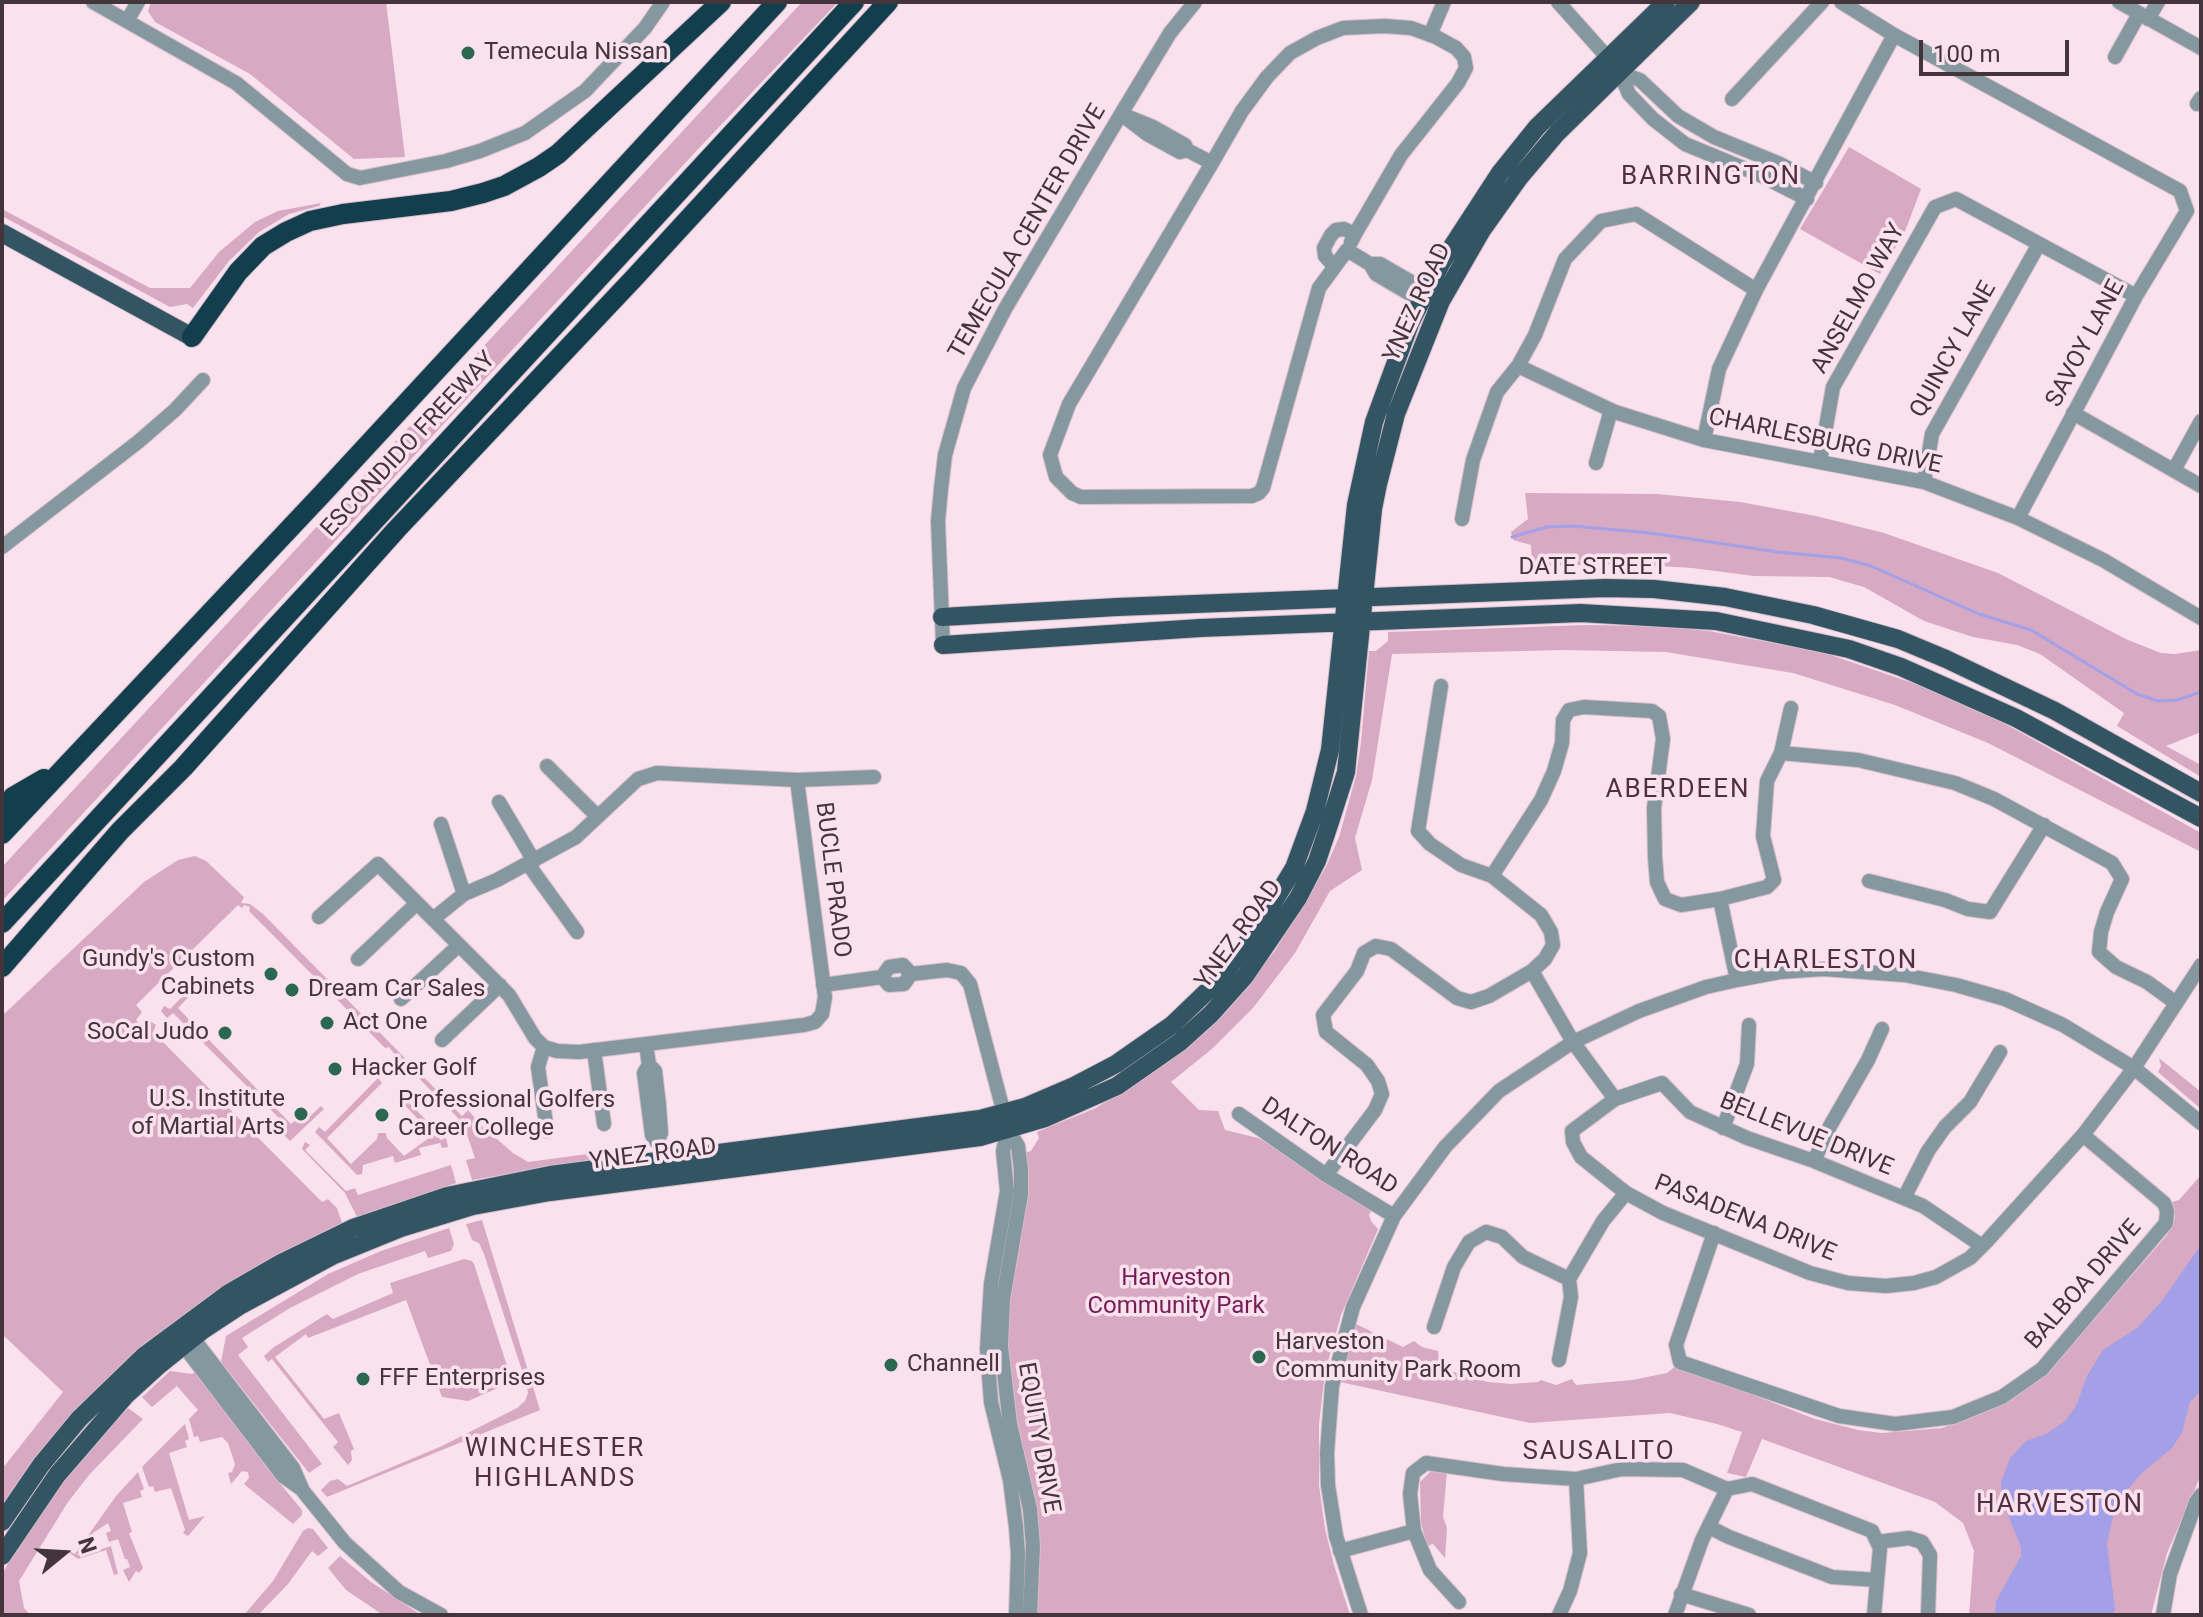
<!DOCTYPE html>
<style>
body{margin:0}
#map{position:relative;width:2203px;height:1617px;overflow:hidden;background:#fae1ee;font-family:Roboto,sans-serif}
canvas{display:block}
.frame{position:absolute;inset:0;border:4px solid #44343c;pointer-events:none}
.north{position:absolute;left:24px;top:1513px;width:80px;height:80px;-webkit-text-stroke:6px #fae1ee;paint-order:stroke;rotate:72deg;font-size:22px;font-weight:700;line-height:32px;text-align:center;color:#44343c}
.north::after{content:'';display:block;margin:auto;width:28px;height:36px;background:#44343c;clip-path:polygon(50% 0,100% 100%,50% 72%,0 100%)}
.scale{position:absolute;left:1919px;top:40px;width:150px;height:36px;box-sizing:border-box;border:4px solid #44343c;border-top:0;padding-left:10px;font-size:24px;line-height:28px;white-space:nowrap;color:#44343c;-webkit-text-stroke:6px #fae1ee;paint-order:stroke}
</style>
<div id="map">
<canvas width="2203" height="1617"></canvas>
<div class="frame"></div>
<div class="north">N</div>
<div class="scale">100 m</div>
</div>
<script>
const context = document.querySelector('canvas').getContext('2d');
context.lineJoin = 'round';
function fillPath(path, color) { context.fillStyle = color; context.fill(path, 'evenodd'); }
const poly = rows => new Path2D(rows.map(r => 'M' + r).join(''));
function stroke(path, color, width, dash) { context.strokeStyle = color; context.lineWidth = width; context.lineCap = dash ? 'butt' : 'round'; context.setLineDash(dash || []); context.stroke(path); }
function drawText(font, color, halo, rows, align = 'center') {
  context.font = font + ' Roboto,sans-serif'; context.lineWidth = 7; context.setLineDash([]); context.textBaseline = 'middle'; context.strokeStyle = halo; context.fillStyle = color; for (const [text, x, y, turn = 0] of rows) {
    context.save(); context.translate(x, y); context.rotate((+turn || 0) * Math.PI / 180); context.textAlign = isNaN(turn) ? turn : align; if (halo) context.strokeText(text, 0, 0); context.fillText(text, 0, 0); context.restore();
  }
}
fillPath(poly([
 [151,2,386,2,405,157,354,159,250,74,155,22,148,11],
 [802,2,838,2,700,147,2,901,2,867],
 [1849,147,1921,189,1906,229,1880,274,1800,229],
 [321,203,319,206,289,214,259,232,229,261,193,308,187,304,170,307,2,216,2,209,150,288,190,288,219,252,255,222,278,211],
 [1525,493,1657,494,1740,502,1816,516,1884,533,1998,573,2128,640,2161,653,2175,654,2201,650,2201,732,2166,746,2201,765,2201,777,2117,726,2124,713,2040,654,2017,645,1973,637,1924,621,1864,587,1829,577,1754,576,1692,568,1627,564,1532,566,1531,545,1513,540,1511,532,1528,519],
 [1586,625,1657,626,1709,631,1822,652,1930,689,1991,716,2201,833,2201,852,1988,743,1895,705,1793,673,1666,652,1565,650,1392,654,1372,780,1355,838,1362,870,1330,891,1295,953,1253,1008,1213,1048,1171,1082,1199,1110,1218,1111,1225,1130,1258,1138,1270,1144,1312,1174,1372,1210,1369,1215,1371,1221,1378,1229,1341,1315,1325,1372,1319,1424,1319,1485,1325,1529,1334,1565,1350,1615,1035,1615,1006,1322,1024,1153,1031,1151,1039,1138,1037,1132,1096,1108,1171,1060,1205,1033,1226,1010,1274,952,1326,867,1339,837,1356,776,1361,742,1369,651,1376,651,1388,641,1388,632],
 [195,856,206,861,244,897,241,903,250,904,263,914,462,1116,468,1110,483,1127,513,1153,528,1162,610,1151,617,1155,472,1180,466,1160,475,1158,464,1126,457,1128,455,1124,459,1119,400,1059,396,1062,393,1059,396,1056,389,1047,385,1048,249,911,250,907,244,905,242,908,238,905,136,1005,142,1012,136,1020,143,1028,150,1021,156,1025,153,1032,322,1202,328,1199,337,1208,342,1223,339,1227,233,1281,141,1346,102,1384,2,1508,2,1469,63,1392,2,1334,2,1016,144,882,178,860],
 [195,977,201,984,178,1008,291,1124,297,1119,302,1124,321,1106,324,1109,290,1141,275,1127,281,1120,173,1013,167,1018,161,1011,164,1006,170,1009,194,985,192,980],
 [2159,1058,2201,1092,2201,1109,2158,1072,2161,1066],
 [378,1078,382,1083,327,1138,351,1164,377,1139,378,1133,386,1133,387,1138,404,1156,433,1135,398,1098,401,1095,432,1126,438,1121,441,1124,443,1128,437,1130,440,1140,446,1138,448,1147,442,1148,440,1143,419,1148,421,1155,395,1163,393,1156,363,1165,362,1174,357,1175,315,1132,319,1127,325,1132],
 [305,1142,310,1145,305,1150,346,1191,355,1188,358,1195,451,1165,456,1183,357,1217,345,1193,302,1149],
 [2201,1175,2201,1475,2167,1553,2151,1615,1969,1615,1974,1551,1963,1523,1935,1502,1762,1439,1746,1477,1727,1473,1742,1432,1717,1424,1670,1413,1530,1423,1340,1382,1356,1324,1403,1347,1414,1341,1422,1347,1438,1351,1440,1368,1488,1382,1511,1384,1538,1382,1541,1380,1556,1385,1572,1379,1576,1385,1632,1380,1667,1373,1677,1365,1815,1419,1858,1430,1882,1433,1942,1428,2006,1403,2051,1369,2167,1235,2175,1218,2172,1202,2179,1200],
 [482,1220,540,1410,327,1497,321,1490,330,1481,338,1479,347,1486,442,1446,517,1408,525,1401,528,1393,526,1383,484,1254,479,1243,472,1240,466,1224],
 [449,1228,454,1244,451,1251,428,1258,425,1251,358,1274,290,1308,242,1338,248,1347,238,1355,322,1464,309,1473,221,1362,226,1336,328,1274,381,1251],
 [464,1259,472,1261,474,1264,511,1378,507,1384,468,1401,442,1397,406,1300,308,1338,306,1334,275,1357,324,1419,339,1413,354,1449,351,1451,352,1460,348,1465,333,1447,338,1442,272,1359,268,1362,264,1356,274,1347,327,1314,333,1319,393,1293,390,1283],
 [170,1371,192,1374,196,1371,267,1468,302,1510,302,1515,293,1524,244,1484,249,1478,248,1472,242,1471,231,1484,228,1473,232,1472,235,1464,228,1443,222,1437,200,1442,198,1436,194,1437,189,1419,198,1410,177,1386,152,1407,142,1397],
 [128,1408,143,1419,89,1475,68,1502,19,1581,24,1608,30,1615,2,1615,2,1574,21,1541,53,1494,90,1448],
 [185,1424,189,1439,185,1441,187,1447,169,1453,189,1520,205,1516,188,1536,183,1533,185,1530,171,1488,155,1492,153,1486,149,1487,142,1467],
 [138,1472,144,1489,140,1491,142,1497,123,1503,132,1532,129,1533,143,1568,139,1573,136,1571,129,1582,123,1570,130,1567,127,1559,125,1559,118,1539,109,1542,106,1533,111,1531,108,1523,93,1533,91,1544,96,1551,111,1546,118,1574,114,1575,106,1550,78,1559,64,1549,75,1554,116,1496],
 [1430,1472,1447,1472,1443,1517,1447,1528,1445,1558,1433,1544,1427,1546,1421,1522,1420,1482],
 [308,1528,313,1529,328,1548,318,1556,312,1551,288,1584,258,1615,244,1615,273,1581,303,1531],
 [340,1556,371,1582,421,1615,383,1615,346,1590,328,1568]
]), '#d8a9c2');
fillPath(poly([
 [2201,1245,2201,1391,2190,1402,2182,1433,2172,1448,2141,1474,2116,1503,2107,1544,2115,1609,2113,1615,1995,1615,1996,1601,2021,1556,2021,1547,2001,1498,2001,1482,2010,1458,2026,1441,2046,1434,2065,1421,2076,1406,2087,1376,2103,1350,2137,1328,2161,1302]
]), '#a4a0e8');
stroke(poly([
 [1512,537,1547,527,1573,526,1650,533,1778,552,1841,558,1871,566,1979,614,2031,630,2137,694,2158,701,2177,700,2201,692]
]), '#a4a0e8', 3);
const minor = poly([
 [93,2,236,83,347,174,360,178,446,161,480,151,525,133,585,91,645,28,663,2],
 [1558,2,1608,58,1620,73,1629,94,1653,119,1685,144,1760,175,1807,199],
 [1841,2,1894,35,2180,191,2187,211,2136,296,2018,518],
 [2119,2,2201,48],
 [2148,19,2158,2],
 [127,21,138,2],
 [1430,35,1444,2],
 [2115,57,2139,14],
 [1620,73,1640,80,1678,116,1714,137,1780,164,1816,183],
 [1732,99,1822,2],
 [2197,104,2201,98],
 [1187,150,1180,152,1147,134,1121,114,1153,127,1185,145,1187,150,1212,163,1069,404,1050,455,1056,477,1072,493,1081,497,1252,496,1259,493,1263,488,1319,288,1347,250,1370,264,1376,274,1422,301],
 [1212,163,1242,111,1267,77,1290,53,1317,38,1343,28,1384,26,1411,28,1436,37,1456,48,1464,57,1466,68,1458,83,1401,155,1355,234],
 [1370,264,1380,264,1427,291],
 [1334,266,1325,256,1324,248,1331,235,1336,230,1344,229,1355,234,1351,242],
 [1518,366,1615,412,1704,440,1924,482,2018,518,2103,560,2201,618],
 [2073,413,2201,486],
 [1704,440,1719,369,1756,290,1894,35],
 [1820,461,1833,387,1935,207,1956,199,2136,296],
 [1596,463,1611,410],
 [2174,470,2201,421],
 [1924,482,1932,434,2039,244],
 [1462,519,1473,460,1497,392,1518,366,1535,335,1565,259,1601,221,1636,214,1756,290],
 [2,547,138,442,175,410,203,380],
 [943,645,938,521,941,489,945,455,964,388,1005,309,1121,114,1170,33,1195,2],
 [1781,753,1858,760,1955,783,1994,799,2112,863,2122,879,2107,912,2101,932,2099,952,2116,967,2147,982,2176,1003],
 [547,766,597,816],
 [499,802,534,861],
 [441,824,464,894],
 [528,864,577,932],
 [1492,876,1541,800,1554,771,1562,743,1563,720,1569,710,1584,707,1652,711,1659,716,1663,739,1654,808,1655,857,1657,882,1665,899,1681,905,1720,899,1767,887,1774,880,1763,836,1767,781,1781,753,1791,708],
 [1869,881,1945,900,1968,909,1990,912,2044,825],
 [1720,899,1737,980],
 [319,917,378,864,509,995,535,1038,544,1047,557,1051,579,1052,646,1044,649,1065,655,1071,659,1105,661,1133,657,1142],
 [433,919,464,894,497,880,576,837,638,779,657,773,797,780,874,777],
 [358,959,417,903],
 [1532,971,1573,1042,1615,1099],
 [882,977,889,967,903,965,911,974],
 [823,985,882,977,889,985,904,984,911,974,947,970,961,973,970,984,1008,1129,1018,1146,1021,1170,1021,1194,1003,1299,1001,1346,1010,1424,1030,1509,1033,1546,1030,1615],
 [401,999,459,945],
 [442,1040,500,985],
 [646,1044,804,1025,815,1022,822,1014,825,997,797,780],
 [544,1047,538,1067,547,1131],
 [594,1050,604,1124],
 [649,1065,644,1073,652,1135,656,1141],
 [1239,1114,1326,1175,1394,1216],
 [1723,1128,1747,1064,1749,1025],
 [1008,1129,1003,1151,1007,1191,991,1284,987,1349,991,1402,1010,1480,1016,1527,1018,1554,1016,1615],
 [1814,1161,1830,1126,1868,1060,1882,1029],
 [1326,1175,1375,1110,1382,1094,1378,1081,1367,1065,1326,1032,1323,1015,1357,971,1364,953,1376,946,1391,949,1457,998,1471,1002,1489,996,1532,971,1545,959,1553,945,1551,932,1541,915,1492,876,1461,865,1430,844,1418,831,1441,686],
 [1904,1198,1928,1151,1945,1127,1970,1102,2000,1052],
 [1714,1233,1676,1345,1680,1362,1839,1416,1895,1424,1953,1417,2002,1397,2042,1369,2166,1223,2167,1211,2164,1203,2083,1135],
 [1982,1246,1923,1206,1814,1161,1747,1138,1690,1112,1662,1083,1615,1099,1572,1131,1573,1142,1581,1157,1626,1193,1663,1213,1810,1273,1848,1283,1886,1286,1914,1283,1936,1277,1970,1258,1987,1241,2083,1135,2134,1068,2201,965],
 [1434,1327,1454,1267,1469,1242,1486,1232,1502,1237,1523,1257,1569,1279],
 [189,1333,293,1468,303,1491,345,1543,399,1592,441,1615],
 [177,1337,283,1476,300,1488],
 [1559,1360,1571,1297,1569,1279,1603,1221,1626,1193],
 [1727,1489,1752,1484,1872,1531,1880,1548,1874,1615],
 [1709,1527,1729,1537,1832,1577,1877,1580],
 [1877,1542,1909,1538,1922,1542,1930,1555,1928,1615],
 [1340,1551,1414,1531],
 [1681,1594,1749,1615],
 [1459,1602,1430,1570,1414,1531,1410,1494,1413,1473,1426,1463,1503,1474,1576,1479,1622,1469,1683,1470,1727,1489],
 [1361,1615,1336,1536,1328,1485,1327,1453,1332,1386,1353,1307,1394,1216,1445,1147,1499,1091,1573,1042,1639,1011,1706,987,1737,980,1780,972,1823,969,1904,975,1956,985,2005,999,2063,1025,2134,1068,2201,1123],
 [1559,1615,1570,1591,1580,1553,1576,1479],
 [1675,1615,1702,1540,1727,1489],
 [2163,1615,2170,1574,2196,1502,2201,1495]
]);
const major = poly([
 [2,233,192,337],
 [942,617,1117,607,1605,588,1654,589,1725,597,1813,615,1898,639,1946,659,2055,711,2201,793],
 [943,645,1200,628,1581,613,1716,621,1849,649,1901,667,2016,718,2201,818],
 [2,1522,41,1465,79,1419,144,1356,229,1293,281,1263,353,1228,447,1196,550,1175,980,1119,1025,1107,1074,1086,1116,1064,1172,1025,1221,978,1259,926,1294,868,1315,811,1330,750,1356,505,1374,422,1411,321,1442,262,1500,173,1537,127,1666,2],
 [2,1556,57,1475,126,1395,158,1366,203,1330,241,1305,332,1256,401,1228,473,1206,550,1192,980,1137,1045,1118,1117,1086,1180,1042,1211,1014,1245,976,1298,898,1317,861,1330,822,1346,772,1373,509,1378,484,1396,414,1441,301,1482,230,1519,178,1557,133,1691,2]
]);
const highway = poly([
 [192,337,238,272,263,246,286,232,310,221,343,214,451,201,483,193,504,186,539,167,558,154,721,2],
 [2,809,13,797,44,779],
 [2,834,324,492,777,2],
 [2,923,854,2],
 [2,967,120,831,183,768,396,530,635,277,888,2]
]);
stroke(minor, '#d6beca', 16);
stroke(major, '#d6beca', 20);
stroke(highway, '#d6beca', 22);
stroke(minor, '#8598a0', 14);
stroke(major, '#335563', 18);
stroke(highway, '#123e4d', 20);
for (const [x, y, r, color] of [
 [468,53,8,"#2c6751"],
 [271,974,8,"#2c6751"],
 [292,990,8,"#2c6751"],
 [327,1023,8,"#2c6751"],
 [225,1033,8,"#2c6751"],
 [335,1069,8,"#2c6751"],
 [301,1114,8,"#2c6751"],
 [382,1115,8,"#2c6751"],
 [1259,1357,8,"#2c6751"],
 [891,1365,8,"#2c6751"],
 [363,1379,8,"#2c6751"]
]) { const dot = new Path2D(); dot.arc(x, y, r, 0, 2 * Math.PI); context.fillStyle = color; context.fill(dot); stroke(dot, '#fae1ee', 3); }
drawText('24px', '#44343c', '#fae1ee', [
 ["Temecula Nissan",484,53],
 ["Gundy's Custom",255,960,"right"],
 ["Cabinets",255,988,"right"],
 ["Dream Car Sales",308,990],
 ["Act One",343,1023],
 ["SoCal Judo",209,1033,"right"],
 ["Hacker Golf",351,1069],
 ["U.S. Institute",285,1100,"right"],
 ["of Martial Arts",285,1128,"right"],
 ["Professional Golfers",398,1101],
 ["Career College",398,1129],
 ["Harveston",1275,1343],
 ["Community Park Room",1275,1371],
 ["Channell",907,1365],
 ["FFF Enterprises",379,1379]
], 'left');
drawText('24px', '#44343c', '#fae1ee', [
 ["TEMECULA CENTER DRIVE",1028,232,-60],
 ["ANSELMO WAY",1859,299,-61],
 ["YNEZ ROAD",1418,303,-65],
 ["SAVOY LANE",2086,344,-62],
 ["QUINCY LANE",1954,350,-61],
 ["CHARLESBURG DRIVE",1825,442,12],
 ["ESCONDIDO FREEWAY",409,445,-47],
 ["DATE STREET",1593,568],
 ["BUCLE PRADO",832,880,83],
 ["YNEZ ROAD",1239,935,-54],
 ["BELLEVUE DRIVE",1806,1135,22],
 ["DALTON ROAD",1329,1147,33],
 ["YNEZ ROAD",653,1155,-7],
 ["PASADENA DRIVE",1745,1219,22],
 ["BALBOA DRIVE",2084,1285,-49],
 ["EQUITY DRIVE",1038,1438,80]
]);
drawText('24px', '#731d54', '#fae1ee', [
 ["Harveston",1176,1279],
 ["Community Park",1176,1307]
]);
context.letterSpacing = '2px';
drawText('26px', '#502f41', '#fae1ee', [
 ["BARRINGTON",1711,177],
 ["ABERDEEN",1678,790],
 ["CHARLESTON",1826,961],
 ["WINCHESTER",555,1449],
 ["HIGHLANDS",555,1479],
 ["SAUSALITO",1599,1452],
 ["HARVESTON",2060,1505]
]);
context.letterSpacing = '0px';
</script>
